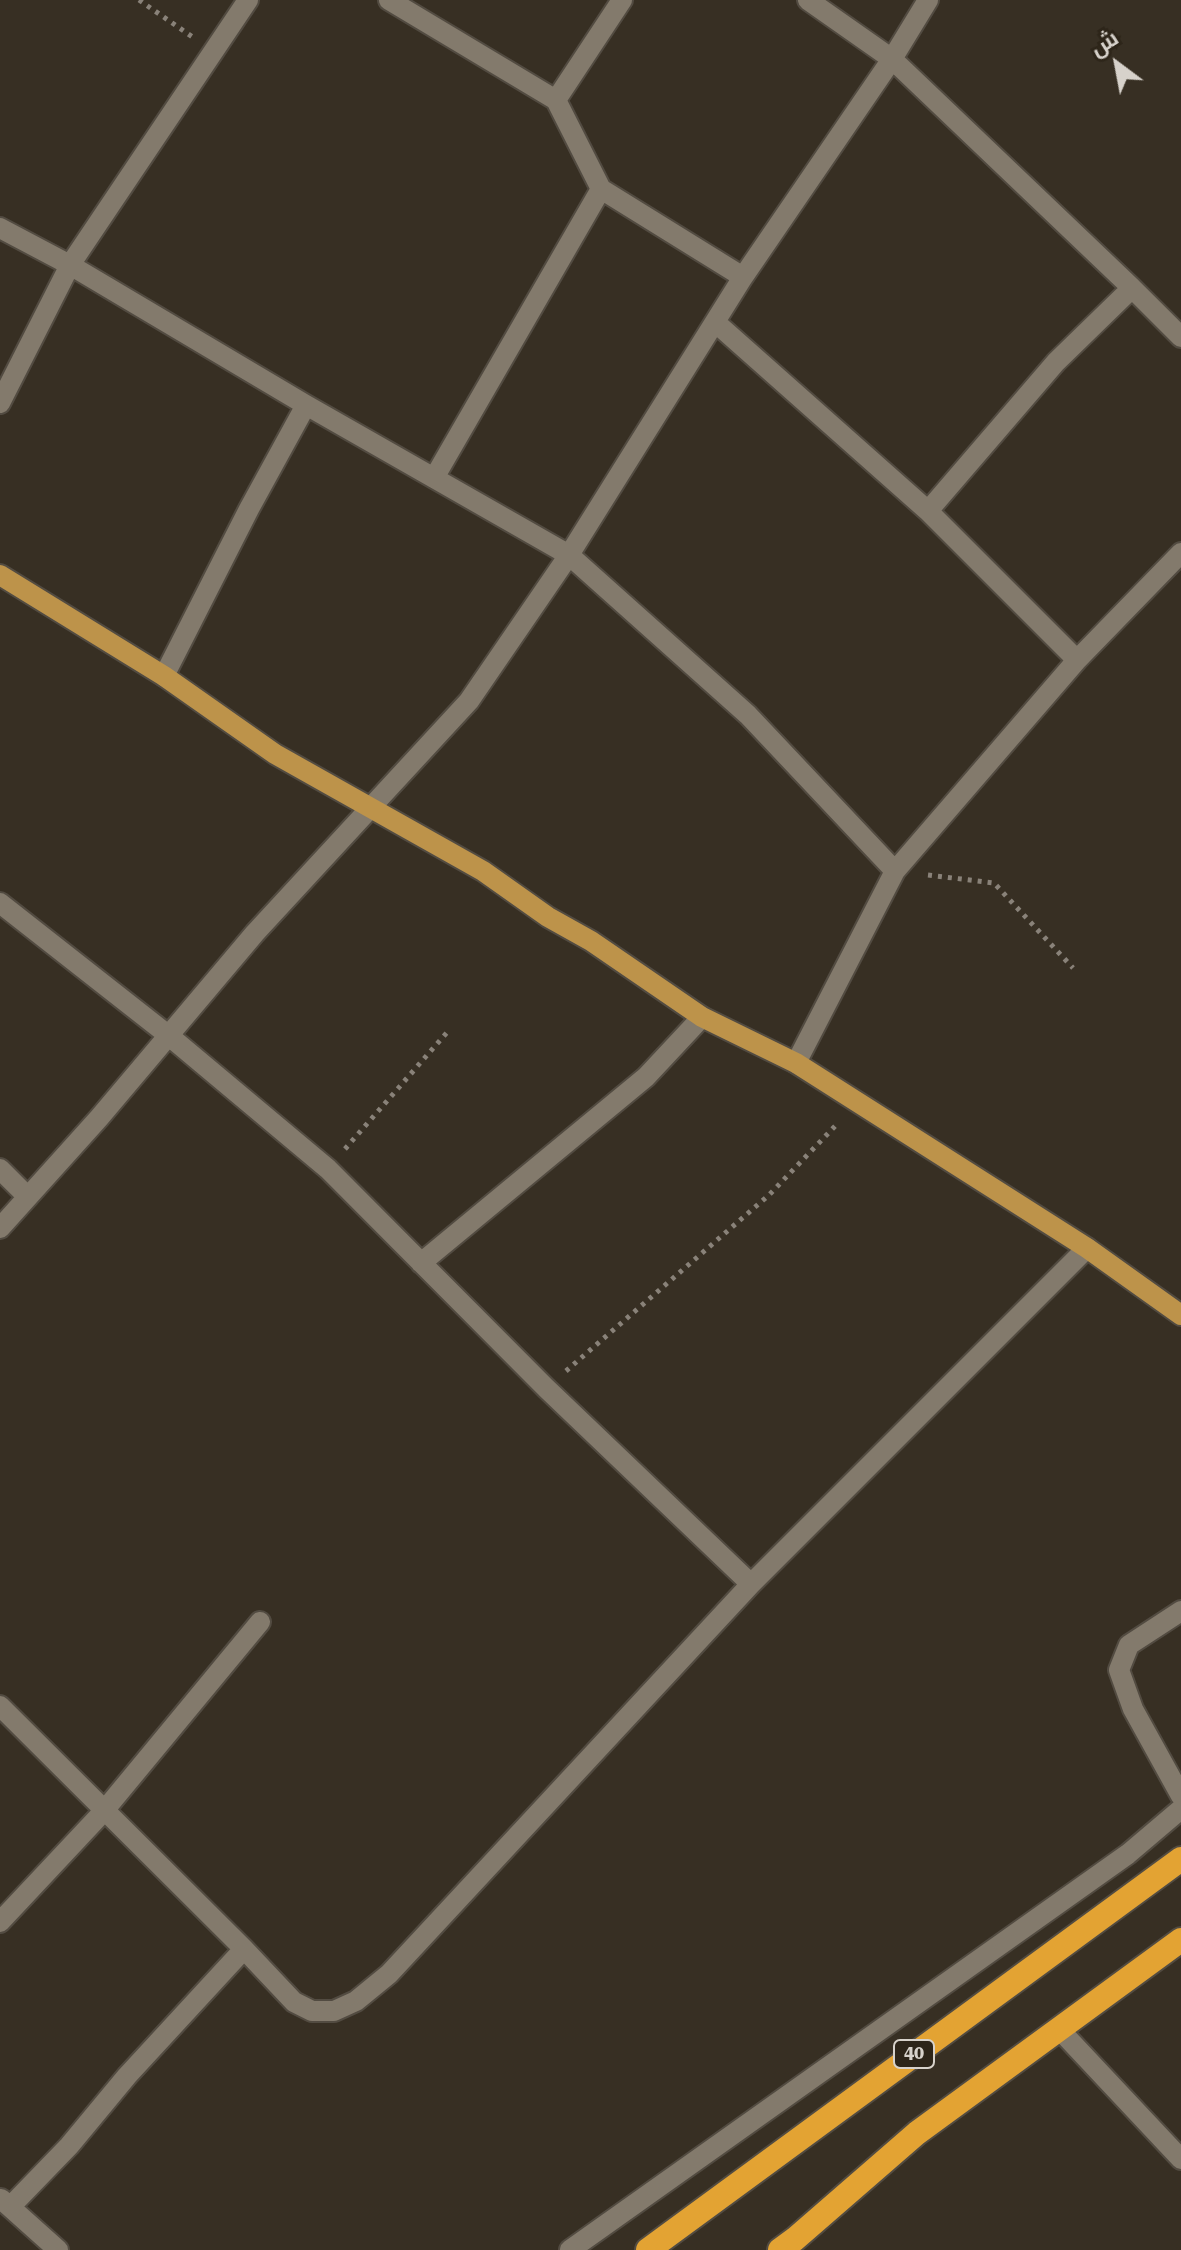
<!DOCTYPE html>
<meta charset="utf-8">
<style>
body{margin:0}
#map{position:relative;width:1181px;height:2250px;overflow:hidden;background:#372f23;font-family:"Roboto Serif",Cairo,serif}
canvas{display:block}
.north{position:absolute;left:1077px;top:24px;width:80px;height:80px;-webkit-text-stroke:6px #2d2519;paint-order:stroke;rotate:328deg;font-size:22px;font-weight:700;line-height:32px;text-align:center;color:#d7d2cb}
.north::after{content:'';display:block;margin:auto;width:28px;height:36px;background:#d7d2cb;clip-path:polygon(50% 0,100% 100%,50% 72%,0 100%)}
</style>
<div id="map">
<canvas width="1181" height="2250"></canvas>
<div class="north">ش</div>
</div>
<script>
const context = document.querySelector('canvas').getContext('2d');
context.lineJoin = 'round';
const poly = rows => new Path2D(rows.map(r => 'M' + r).join(''));
function stroke(path, color, width, dash) { context.strokeStyle = color; context.lineWidth = width; context.lineCap = dash ? 'butt' : 'round'; context.setLineDash(dash || []); context.stroke(path); }
function drawText(font, color, halo, rows, align = 'center') {
  context.font = font + ' "Roboto Serif",serif'; context.lineWidth = 6; context.setLineDash([]); context.textBaseline = 'middle'; context.strokeStyle = halo; context.fillStyle = color; for (const [text, x, y, turn = 0] of rows) {
    context.save(); context.translate(x, y); context.rotate((+turn || 0) * Math.PI / 180); context.textAlign = isNaN(turn) ? turn : align; if (halo) context.strokeText(text, 0, 0); context.fillText(text, 0, 0); context.restore();
  }
}
const minor = poly([
 [389,0,556,100,622,0],
 [808,0,892,59,1132,288,1181,337],
 [556,100,601,189],
 [0,228,70,265,306,405,569,555,748,715,895,871],
 [715,322,928,511,1077,660],
 [0,403,70,265,248,0],
 [434,478,601,189,743,277],
 [928,511,1056,362,1132,288],
 [164,676,249,509,306,405],
 [0,903,168,1035,328,1169,546,1388,751,1584],
 [796,1063,895,871,1077,660,1181,553],
 [0,1169,28,1197],
 [0,1228,99,1118,255,933,469,701,569,555,743,277,892,59,928,0],
 [421,1263,646,1077,702,1017],
 [1181,1611,1129,1645,1119,1670,1133,1709,1181,1796],
 [0,1706,244,1949,294,2002,312,2011,334,2011,356,2001,389,1974,751,1584,1087,1248],
 [0,1922,103,1812,260,1622],
 [1059,2029,1181,2159],
 [1,2199,58,2250],
 [10,2207,69,2146,127,2076,244,1949],
 [570,2250,1128,1854,1181,1809]
]);
const major = poly([
 [0,575,164,676,275,754,483,871,548,917,591,941,702,1017,796,1063,1087,1248,1181,1315]
]);
const highway = poly([
 [648,2250,1181,1859],
 [780,2250,795,2239,917,2133,1181,1940]
]);
stroke(minor, '#524b41', 24);
stroke(major, '#524b41', 24);
stroke(highway, '#524b41', 28);
stroke(poly([
 [139,0,194,38],
 [928,875,994,883,1073,968],
 [345,1149,450,1029],
 [566,1371,769,1195,839,1122]
]), '#898279', 5, [4, 6]);
stroke(minor, '#837a6c', 20);
stroke(major, '#bd934a', 20);
stroke(highway, '#e3a333', 24);
for (const [x, y, w] of [
 [914,2054,40]
]) { const box = new Path2D(); box.roundRect(x - w / 2, y - 14, w, 28, 6); context.fillStyle = '#2d2519'; context.fill(box); stroke(box, '#d7d2cb', 2); }
drawText('bold 18px', '#d7d2cb', null, [
 ["40",914,2054]
]);
</script>
